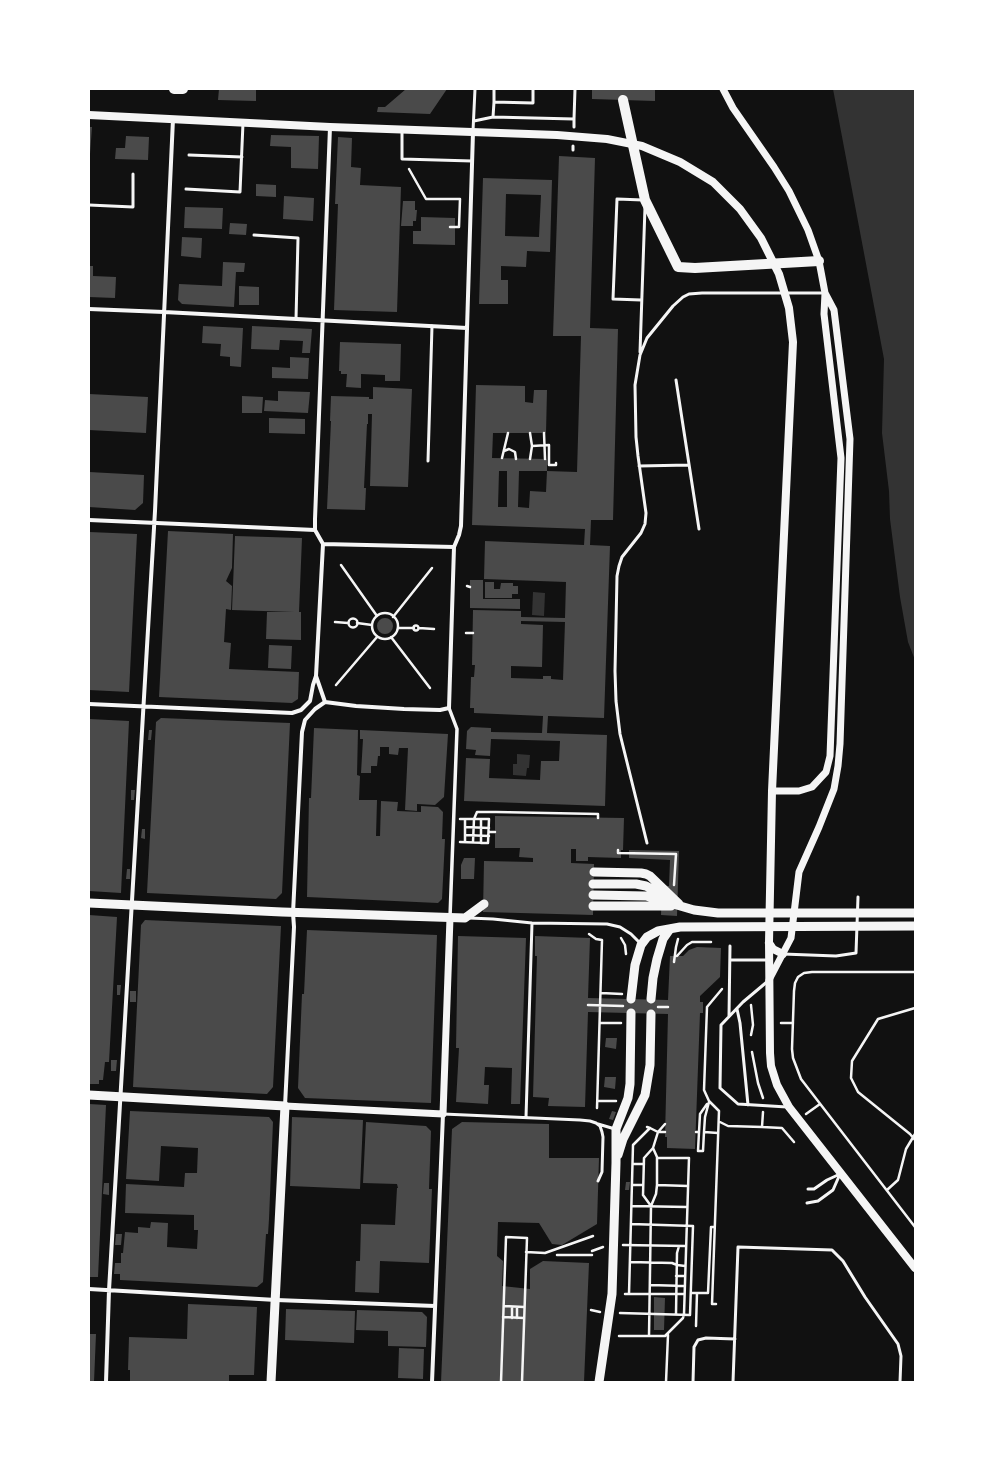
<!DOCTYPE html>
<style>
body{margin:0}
#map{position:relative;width:1004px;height:1471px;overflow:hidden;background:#111;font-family:"PT Serif",serif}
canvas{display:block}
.frame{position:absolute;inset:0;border:90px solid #fff;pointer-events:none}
</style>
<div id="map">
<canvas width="1004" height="1471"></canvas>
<div class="frame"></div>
</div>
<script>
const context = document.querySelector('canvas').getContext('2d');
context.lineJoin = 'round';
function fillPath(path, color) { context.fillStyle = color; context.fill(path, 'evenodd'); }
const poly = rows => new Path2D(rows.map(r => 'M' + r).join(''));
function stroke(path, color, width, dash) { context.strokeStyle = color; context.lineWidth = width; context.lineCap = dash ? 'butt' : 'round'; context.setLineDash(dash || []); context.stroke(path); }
fillPath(poly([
 [833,89,915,89,915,660,908,642,900,597,890,519,889,491,882,433,884,359],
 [533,592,545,593,544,616,532,615],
 [517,754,530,755,529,768,527,768,526,776,513,775,513,764,517,764]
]), '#333');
fillPath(poly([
 [219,89,256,89,256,101,218,100],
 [406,89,447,89,430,114,377,112,378,107,385,107],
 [592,89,655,89,655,101,592,99],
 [89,127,92,127,90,154,89,154],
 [271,135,319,136,318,169,291,168,291,147,270,146],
 [126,136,149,137,148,160,115,159,116,148,125,148],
 [338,137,352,138,351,167,361,168,360,185,401,187,397,312,334,310,338,204,335,204],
 [559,156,595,158,590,328,618,329,613,520,591,520,590,545,610,546,604,718,548,716,547,733,607,735,605,806,464,801,466,758,490,759,489,778,540,780,541,761,559,761,560,741,491,739,490,756,475,755,476,750,466,749,467,731,471,727,491,728,491,732,542,733,543,716,474,713,474,708,470,708,471,677,474,677,475,665,472,665,473,610,521,611,521,617,565,618,566,582,484,579,485,541,584,545,585,529,472,525,476,385,525,386,525,402,533,403,534,390,547,390,546,433,493,433,492,458,547,459,547,471,519,471,518,507,529,508,530,491,546,492,547,471,577,472,581,336,553,336],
 [499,471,507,471,507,507,498,507],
 [521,621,565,622,563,680,551,679,551,676,543,676,543,679,511,678,511,666,542,667,543,625,521,624],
 [483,178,552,180,550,252,527,251,526,267,501,266,501,280,508,280,508,304,479,304],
 [506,194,541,195,539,237,505,236],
 [256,184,276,185,276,197,256,196],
 [284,196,314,198,313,221,283,219],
 [403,201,415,201,415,210,417,210,416,221,413,221,413,226,401,226],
 [185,207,223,208,222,229,184,228],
 [421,217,455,218,455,245,413,244,413,231,421,231],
 [230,223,247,224,246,235,229,234],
 [182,237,202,238,201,258,181,256],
 [223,262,245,263,244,272,236,272,234,307,182,304,178,300,179,284,222,286],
 [89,266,93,266,93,276,116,277,115,298,89,297],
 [239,286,259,287,259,305,239,305],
 [203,326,243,328,241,367,230,366,230,357,220,356,221,344,202,343],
 [252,326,312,329,310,353,302,353,303,341,280,340,279,350,251,349],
 [340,342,401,344,400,381,385,381,385,375,361,374,361,388,346,387,347,374,341,374,341,371,339,371],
 [290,357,309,358,308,379,272,378,272,367,290,368],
 [373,387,412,389,408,487,370,486,372,414,368,414,368,424,367,424,364,488,366,488,365,510,327,509,331,421,330,421,331,396,369,397,369,399,373,399],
 [278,391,310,392,308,413,264,411,265,400,278,401],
 [89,394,148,397,146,433,89,430],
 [242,396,263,397,262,413,242,413],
 [269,418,305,419,305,434,269,433],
 [89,472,144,475,143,503,135,510,89,507],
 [168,531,233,534,232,568,226,581,232,586,231,610,226,609,224,642,231,643,229,669,299,672,298,699,292,703,159,697],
 [89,532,137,534,129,692,89,690],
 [235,536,302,538,299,612,301,612,301,640,266,639,267,612,294,612,232,610],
 [470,580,483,580,483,599,520,599,520,609,470,608],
 [485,582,494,582,494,589,500,589,501,583,513,583,513,586,518,586,518,594,512,594,512,598,485,598],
 '377 626a8 8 0 1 1 16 0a8 8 0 1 1-16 0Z',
 [269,645,292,646,291,669,268,668],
 [161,718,290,723,282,893,276,899,147,893,156,722],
 [89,719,129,721,121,893,89,891],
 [314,728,358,730,357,775,360,776,359,800,377,800,376,836,380,836,381,801,398,802,397,811,421,812,421,806,438,807,443,812,442,839,445,839,442,899,438,903,307,897,309,798,311,798],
 [149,730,152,730,151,740,148,740],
 [360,730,448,734,444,797,435,805,417,804,417,811,405,810,408,748,399,748,398,755,389,754,389,747,380,747,380,756,378,756,377,766,371,766,371,773,361,773,363,739,360,739],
 [131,790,135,790,134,800,131,800],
 [495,816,624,818,623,850,621,850,621,858,588,857,588,861,576,861,576,849,571,849,571,863,594,864,593,915,483,912,484,861,533,862,533,858,519,857,520,848,495,848],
 [142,829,145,829,145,839,141,838],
 [629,850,679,851,677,916,661,915,662,886,669,886,670,860,629,858],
 [464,858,475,858,474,879,461,879,461,865],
 [127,869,130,869,130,879,126,879],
 [89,915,117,917,109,1062,105,1062,103,1080,99,1080,99,1084,89,1084],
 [145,920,281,926,273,1087,267,1094,133,1087,141,925],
 [307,930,437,935,431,1103,305,1098,298,1088,302,994,304,994],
 [458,936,526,938,520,1104,511,1104,512,1068,485,1067,484,1085,489,1085,488,1104,456,1102,459,1048,456,1048],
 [535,936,590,938,588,998,668,1000,670,956,683,956,689,950,697,947,721,948,720,977,700,996,700,1002,703,1002,703,1013,700,1013,695,1149,667,1148,667,1137,665,1137,668,1014,588,1012,585,1107,548,1106,549,1098,533,1097,537,956,535,956],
 [117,985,121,985,120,995,117,995],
 [130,991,136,991,136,1002,130,1002],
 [606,1038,617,1038,616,1049,605,1047],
 [111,1060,117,1060,116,1071,111,1071],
 [605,1077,616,1077,615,1089,604,1087],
 [89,1104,106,1105,98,1277,89,1277],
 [130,1111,269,1117,273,1122,269,1219,268,1234,266,1234,263,1282,257,1287,120,1280,120,1274,114,1274,115,1263,121,1263,121,1253,123,1253,125,1232,138,1233,138,1227,150,1228,151,1222,168,1223,167,1247,197,1249,198,1230,194,1230,194,1215,125,1213,126,1184,184,1187,185,1173,197,1173,198,1148,161,1146,159,1181,126,1179],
 [612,1111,616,1112,613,1120,609,1119],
 [292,1117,363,1120,360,1189,290,1186],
 [366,1122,426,1126,431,1131,429,1189,425,1189,432,1189,429,1263,380,1261,379,1293,355,1292,356,1261,360,1261,361,1224,395,1225,397,1188,398,1188,397,1184,363,1183],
 [462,1122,549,1124,549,1158,599,1158,597,1224,562,1245,552,1244,539,1223,498,1222,497,1256,503,1261,502,1286,530,1289,530,1269,543,1261,589,1263,584,1382,441,1382,452,1129],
 [626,1182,630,1182,629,1190,625,1190],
 [104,1183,109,1183,109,1195,103,1194],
 [116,1234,122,1234,121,1245,115,1245],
 [654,1297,665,1298,664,1330,654,1330],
 [188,1304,257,1307,254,1375,229,1375,229,1382,130,1382,130,1370,128,1370,129,1337,187,1339],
 [286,1309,355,1311,354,1343,285,1340],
 [357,1310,422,1312,427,1317,426,1347,388,1346,388,1331,356,1330],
 [89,1334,96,1334,94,1382,89,1382],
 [399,1348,424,1349,423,1379,398,1378]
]), '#4a4a4a');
stroke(poly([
 [409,169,426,199,460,199,459,227],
 [450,227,459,227],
 [530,433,532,446,530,459],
 [544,433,545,459],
 [532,446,549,445,549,465,556,465,556,463],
 [504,451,509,449,515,452,516,459],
 [502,458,508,433],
 [341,565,377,616],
 [467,586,470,587],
 '372 626a13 13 0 1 1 26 0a13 13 0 1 1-26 0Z',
 [393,617,432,568],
 '348.5 623a4.5 4.5 0 1 1 9 0a4.5 4.5 0 1 1-9 0Z',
 [335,622,348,623],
 [357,623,372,625],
 '413.5 628a2.5 2.5 0 1 1 5 0a2.5 2.5 0 1 1-5 0Z',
 [398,628,414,628],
 [419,628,434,629],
 [466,633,473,633],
 [391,637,430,688],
 [336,685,377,637],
 [460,819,474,819,477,812,496,812,598,814,598,818],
 [465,827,489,828],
 [489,832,495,832],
 [465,835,489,836],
 [460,842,488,843,489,819,474,819,473,842],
 [465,842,465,819],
 [481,843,481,819],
 [618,850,618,853,676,854,674,885],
 [589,934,596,939,602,940,597,1108],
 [621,938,625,945,626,954],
 [677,956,687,945,692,942,711,942],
 [674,962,676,947,678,939],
 [915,972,812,972,804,973,798,977,795,983,794,991,792,1049,793,1058,801,1079,915,1227],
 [601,993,622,994],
 [588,1005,623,1006],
 [658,1007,668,1007],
 [915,1008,878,1019,852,1061,851,1078,858,1092,910,1134,915,1140],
 [600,1023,621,1023],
 [781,1023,793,1023],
 [751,1035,753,1025,751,1005],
 [752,1052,758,1083,763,1098],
 [598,1101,616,1101],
 [709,1102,705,1117,704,1132,718,1133],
 [763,1112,762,1127,782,1128,794,1142],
 [806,1114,820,1104],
 [720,1122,728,1126,762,1127],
 [658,1132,665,1124],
 [658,1132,665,1132],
 [696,1132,699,1132,700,1114,707,1104],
 [699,1132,698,1151,703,1151,704,1132],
 [633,1164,644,1164],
 [632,1185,643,1185],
 [657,1185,688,1186],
 [887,1190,898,1180,906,1149,915,1134],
 [632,1206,687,1207],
 [651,1206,643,1195,644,1158,653,1148],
 [623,1245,686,1246],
 [592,1251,603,1247],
 [526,1252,545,1253,593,1236],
 [557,1255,592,1255],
 [630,1262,672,1263,677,1265,685,1266],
 [676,1276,685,1276],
 [650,1285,685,1286],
 [691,1293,708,1293,711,1227,714,1227],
 [625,1294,629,1294,633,1145,650,1128,647,1127],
 [629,1294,684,1294],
 [716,1304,712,1304,719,1111,709,1101,704,1090,707,1007,722,989],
 [504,1306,524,1307],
 [591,1310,600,1312],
 [620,1313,690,1315,693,1226,631,1224],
 [676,1314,677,1253,679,1246],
 [503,1317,524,1318],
 [512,1318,512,1307],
 [517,1318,517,1307],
 [696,1326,697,1293],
 [619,1336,665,1336,683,1318,684,1314,689,1158,657,1158],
 [649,1336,651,1206,656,1194,657,1185,657,1157,653,1148,658,1132,650,1128],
 [501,1382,506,1237,527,1238,522,1382],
 [666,1382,668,1335]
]), '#f5f5f5', 2.5);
stroke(poly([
 [494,89,494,102,533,103,533,89],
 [493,117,494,102],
 [474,121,493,117,574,119,575,89],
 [574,127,574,119],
 [402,131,402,159,472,161],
 [473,131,475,89],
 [573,150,573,146],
 [189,155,242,157],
 [186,189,240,192,243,123],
 [89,205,133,207,133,174],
 [254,235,298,238,296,319],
 [641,300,613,299,617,199,643,200],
 [640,352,645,207],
 [676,380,699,529],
 [428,461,432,326],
 [639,466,689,465],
 [647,843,620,734,616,701,615,671,617,576,619,566,622,557,641,533,645,524,646,513,638,456,636,437,635,385,640,355,647,338,673,306,683,297,689,294,702,293,825,293],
 [469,918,493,919,532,923,607,924,620,927,631,934,641,944],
 [783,954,836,956,856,953,858,897],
 [730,960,769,960],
 [768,981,743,1002,721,1025,720,1088,738,1104,787,1107],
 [737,1009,740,1023,748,1105],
 [729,1016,730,946],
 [443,1114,580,1120,590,1121,596,1123,600,1126,602,1132,603,1137,602,1172,598,1181],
 [526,1117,532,923],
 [598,1124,615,1129],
 [808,1189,814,1189,827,1180,840,1174],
 [807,1203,818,1201,833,1190,840,1174],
 [693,1382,694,1347,698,1340,706,1338,735,1339],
 [733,1382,738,1247,832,1250,843,1261,865,1297,898,1344,901,1356,900,1382]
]), '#f5f5f5', 3);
stroke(poly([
 [449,708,457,729,450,917]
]), '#f5f5f5', 3.5);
stroke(poly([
 [89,309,164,312,467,328],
 [89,520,315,530],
 [323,544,454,547],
 [316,676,325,702],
 [89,704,292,713,301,710,310,701,313,685,316,676,323,544,315,530,315,519,330,127],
 [285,1106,294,927,293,913,302,732,305,720,315,709,325,702,356,706,404,709,440,710,449,708,454,547,459,535,461,526,473,132],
 [89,1289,276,1300,435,1306],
 [106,1382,109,1290,155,511,173,119],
 [432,1382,443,1114]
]), '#f5f5f5', 4);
stroke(poly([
 [723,89,733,108,774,167,789,191,808,230,819,261,825,293,824,314,841,458,830,756,826,772,812,787,799,791,772,791],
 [769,980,791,938,799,872,819,827,834,789,838,766,840,744,850,439,834,310,825,293],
 [285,1106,443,1114,450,918]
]), '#f5f5f5', 7);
stroke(poly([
 [89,115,330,127,557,135,607,139,642,146,680,162,713,182,740,209,761,238,779,274,789,308,793,342,772,791,769,942,770,1053,771,1066,777,1085,789,1107,915,1268],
 [769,943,773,949,783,954]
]), '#f5f5f5', 8);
stroke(poly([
 [594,872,641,873,646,874,650,876,679,904],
 [593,884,636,884,646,886,665,896],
 [593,895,646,896,694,910,718,913,915,913],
 [89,903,282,912,465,918,484,904],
 [593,906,671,906],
 [631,999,635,965,641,945,647,937,658,931,680,927,915,926],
 [651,999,653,978,657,959,663,939,670,929],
 [89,1095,285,1106,271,1382],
 [618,1155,623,1139,645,1095,650,1065,651,1014],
 [599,1382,612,1294,616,1163,616,1129,628,1098,630,1084,631,1013]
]), '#f5f5f5', 9);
stroke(poly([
 [174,89,183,89],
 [623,100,645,200,678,267,695,268,819,261]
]), '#f5f5f5', 10);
</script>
